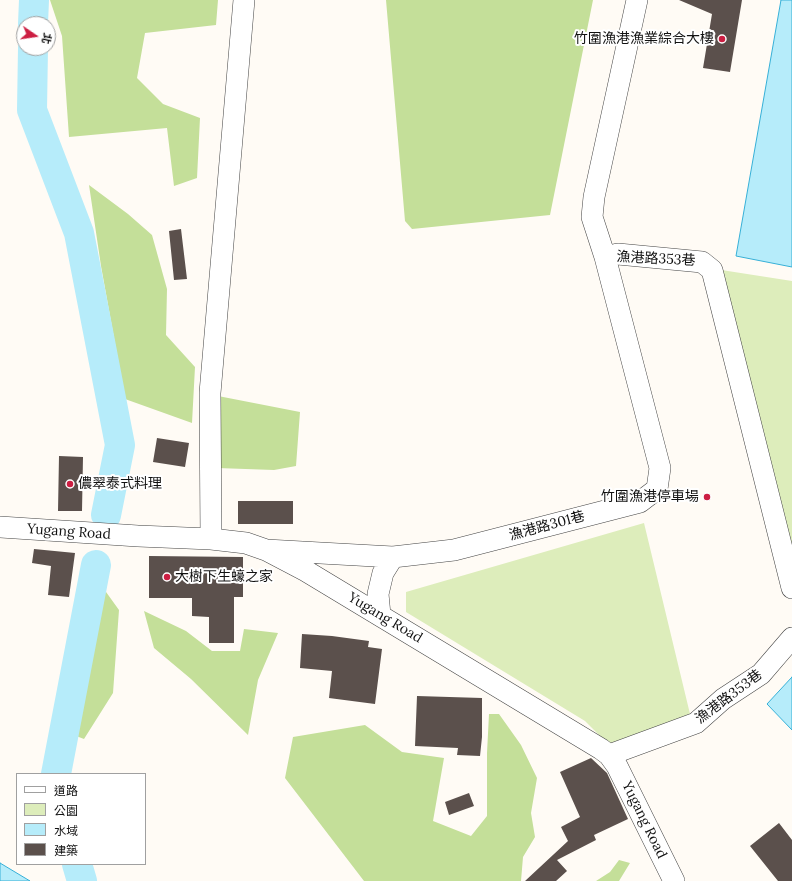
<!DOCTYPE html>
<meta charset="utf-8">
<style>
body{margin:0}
#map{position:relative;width:792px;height:881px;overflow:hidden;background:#fffbf5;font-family:Lora,"Noto Sans TC",serif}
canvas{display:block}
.legend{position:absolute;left:16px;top:773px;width:130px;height:92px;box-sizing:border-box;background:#fff;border:1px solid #a0a0a0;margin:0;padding:5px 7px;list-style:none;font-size:12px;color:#111}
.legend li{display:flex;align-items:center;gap:8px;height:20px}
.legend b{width:20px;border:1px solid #a0a0a0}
.north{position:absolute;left:16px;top:16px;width:40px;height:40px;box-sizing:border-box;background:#fff;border:1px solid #a0a0a0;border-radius:50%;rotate:103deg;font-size:11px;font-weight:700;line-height:16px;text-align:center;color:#111}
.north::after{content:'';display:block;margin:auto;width:14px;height:18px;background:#cc1e42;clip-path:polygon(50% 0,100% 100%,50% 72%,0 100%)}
</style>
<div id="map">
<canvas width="792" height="881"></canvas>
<ul class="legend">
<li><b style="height:5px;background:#fff"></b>道路</li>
<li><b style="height:11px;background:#ddedbb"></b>公園</li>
<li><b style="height:11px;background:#b6ecfa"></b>水域</li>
<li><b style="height:11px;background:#5b504c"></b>建築</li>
</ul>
<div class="north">北</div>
</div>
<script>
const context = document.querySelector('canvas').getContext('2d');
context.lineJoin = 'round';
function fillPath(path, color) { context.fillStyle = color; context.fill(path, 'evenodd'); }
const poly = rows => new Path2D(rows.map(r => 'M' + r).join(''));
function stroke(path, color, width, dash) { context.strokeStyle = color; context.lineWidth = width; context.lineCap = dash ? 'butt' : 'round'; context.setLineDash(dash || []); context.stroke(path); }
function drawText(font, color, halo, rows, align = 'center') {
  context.font = font + ' Lora,"Noto Sans TC",serif'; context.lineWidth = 4; context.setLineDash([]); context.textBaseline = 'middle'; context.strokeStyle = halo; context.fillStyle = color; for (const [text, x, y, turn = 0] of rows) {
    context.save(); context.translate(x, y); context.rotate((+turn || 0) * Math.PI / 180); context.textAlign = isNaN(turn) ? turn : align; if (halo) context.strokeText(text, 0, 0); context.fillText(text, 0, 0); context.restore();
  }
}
fillPath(poly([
 [715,269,792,281,792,566],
 [644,523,690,714,613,744,602,738,585,721,406,612,406,592]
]), '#ddedbb');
fillPath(poly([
 [50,0,218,0,216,25,145,33,137,78,163,104,200,118,197,178,174,186,167,128,69,137,62,36],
 [386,0,593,0,550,215,412,229,405,221],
 [89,185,128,214,152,235,167,289,166,335,195,367,192,423,125,399,101,266],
 [218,396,300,412,296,466,274,470,217,468],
 [101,585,119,610,113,693,84,739,71,734],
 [144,611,186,631,212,651,240,651,244,629,278,633,258,680,248,735,191,679,154,648],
 [489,714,499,714,521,745,537,778,531,813,535,837,523,857,521,881,364,881,285,778,293,737,365,725,402,752,444,758,433,821,471,836,487,816,487,753],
 [619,860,630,863,619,881,596,881,610,872]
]), '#c4df99');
const water = poly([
 [781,0,792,0,792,267,736,256,781,0],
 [792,677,792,730,767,704,792,677],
 [0,863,30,881,0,881,0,863]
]);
fillPath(water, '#b6ecfa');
stroke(water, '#37b0d7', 1);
stroke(poly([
 [33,24,34,0],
 [33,48,32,110,79,233,120,445,106,515],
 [56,774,96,565],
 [77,864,82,881]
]), '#b6ecfa', 30);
fillPath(poly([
 [679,0,742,0,730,72,703,68,712,14],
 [181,229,187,279,174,280,169,231],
 [157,438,189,443,185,467,153,462],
 [59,456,83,457,82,511,58,511],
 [238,501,293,501,293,524,238,524],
 [34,549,75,553,69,597,48,595,51,566,32,563],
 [149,556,243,557,243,597,234,597,234,643,209,643,209,617,192,616,192,598,149,598],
 [302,634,332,636,369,641,368,647,382,649,375,704,329,698,332,671,300,668],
 [417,696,482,698,482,737,480,756,457,755,458,748,415,746],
 [591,758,607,773,628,819,594,835,596,840,557,860,567,871,556,881,525,881,568,841,561,827,580,817,560,772],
 [469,793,474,806,449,815,445,802],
 [779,823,792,840,792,881,778,881,750,846]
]), '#5b504c');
const minor = poly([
 [605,257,618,254,702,262,712,270,792,588],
 [0,527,138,536,211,539,246,543,266,550,306,571,601,749,609,755,617,766,674,881],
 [211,539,210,393,244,0],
 [266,550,393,557,454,550,640,502,657,489,660,468,605,257,592,217,594,197,637,0],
 [380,615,378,594,383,573,393,557],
 [609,755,696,723,723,699,761,674,792,638]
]);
stroke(minor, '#444', 22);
stroke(minor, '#fff', 21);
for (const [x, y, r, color] of [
 [722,39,4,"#cc1e42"],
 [70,484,4,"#cc1e42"],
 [707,497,4,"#cc1e42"],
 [167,577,4,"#cc1e42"]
]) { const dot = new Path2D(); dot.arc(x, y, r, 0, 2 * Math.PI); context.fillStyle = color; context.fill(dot); stroke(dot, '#fff', 1.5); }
drawText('14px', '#111', '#fff', [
 ["竹圍漁港漁業綜合大樓",714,39],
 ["儂翠泰式料理",78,484,"left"],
 ["竹圍漁港停車場",699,497],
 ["大樹下生蠔之家",175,577,"left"]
], 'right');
drawText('14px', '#111', '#fff', [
 ["漁港路353巷",656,259,3],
 ["漁港路301巷",547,526,-15],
 ["Yugang Road",69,532,4],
 ["Yugang Road",385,618,31],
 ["漁港路353巷",729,697,-37],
 ["Yugang Road",644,820,64]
]);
</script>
